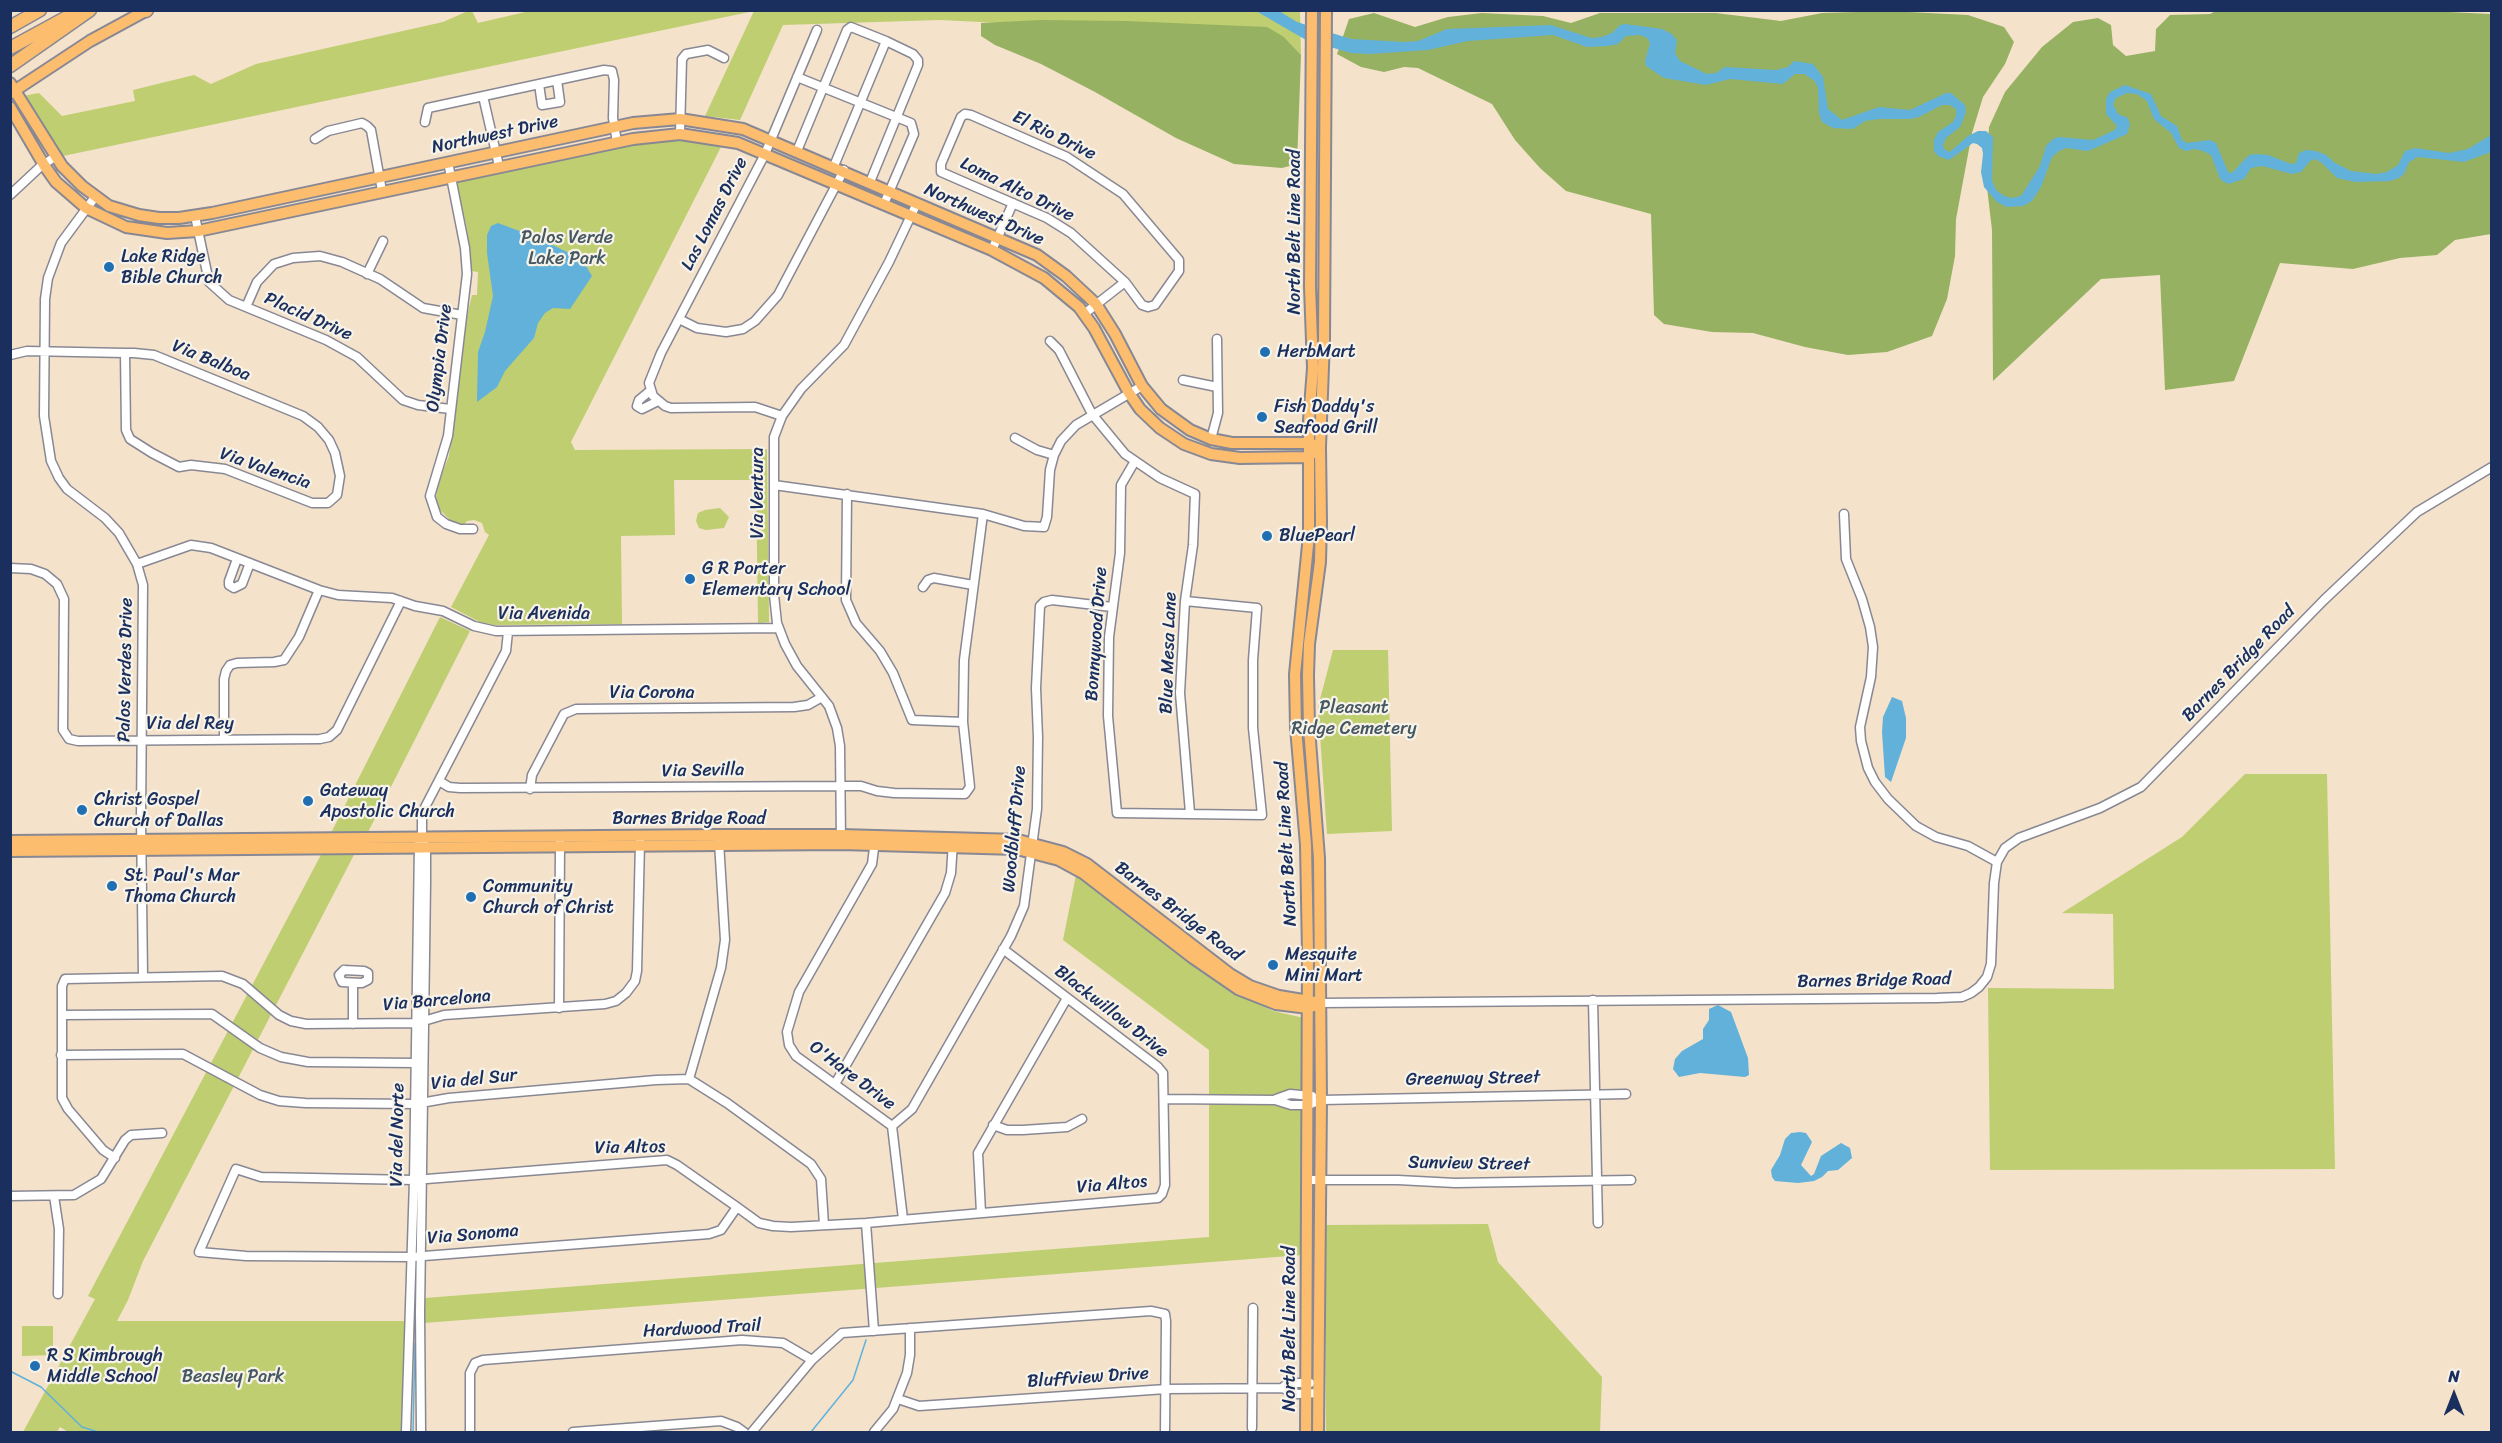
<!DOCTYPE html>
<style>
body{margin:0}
#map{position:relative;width:2502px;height:1443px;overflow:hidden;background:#f4e2cb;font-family:Sriracha,sans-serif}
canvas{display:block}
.frame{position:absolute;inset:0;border:12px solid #1b2f5e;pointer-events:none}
.north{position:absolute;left:2424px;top:1365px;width:60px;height:60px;-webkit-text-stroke:4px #f7f3e8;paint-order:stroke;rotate:0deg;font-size:16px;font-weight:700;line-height:24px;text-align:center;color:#1b2f5e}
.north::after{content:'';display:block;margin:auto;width:21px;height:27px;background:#1b2f5e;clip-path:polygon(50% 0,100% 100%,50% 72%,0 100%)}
</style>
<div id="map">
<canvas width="2502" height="1443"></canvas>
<div class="frame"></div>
<div class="north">N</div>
</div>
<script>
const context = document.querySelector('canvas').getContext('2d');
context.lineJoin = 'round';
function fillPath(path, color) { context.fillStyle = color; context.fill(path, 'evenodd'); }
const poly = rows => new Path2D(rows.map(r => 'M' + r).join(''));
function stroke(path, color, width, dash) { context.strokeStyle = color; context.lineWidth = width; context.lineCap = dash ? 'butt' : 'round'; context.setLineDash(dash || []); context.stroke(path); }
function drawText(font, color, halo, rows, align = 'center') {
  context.font = font + ' Sriracha,sans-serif'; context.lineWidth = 4.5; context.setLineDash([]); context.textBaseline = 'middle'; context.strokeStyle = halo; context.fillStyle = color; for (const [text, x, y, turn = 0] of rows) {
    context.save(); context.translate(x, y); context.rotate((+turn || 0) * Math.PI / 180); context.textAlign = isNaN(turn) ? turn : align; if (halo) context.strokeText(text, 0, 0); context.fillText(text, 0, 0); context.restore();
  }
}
fillPath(poly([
 [534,10,1300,11,1301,55,1284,37,940,20,783,25,740,120,705,116,754,11,63,156,23,96,39,93,62,116,135,101,133,90,194,75,211,84,256,64,443,22,468,11,472,11,478,23],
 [666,137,723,143,571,442,575,450,767,449,769,622,758,623,756,480,674,480,675,535,621,536,622,624,494,625,480,622,451,607,489,535,485,532,482,523,474,520,467,521,463,526,450,520,440,510,436,498,437,486,449,456,467,316,472,295,477,295,478,272,472,271,470,267,467,229,456,183,461,178],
 [720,508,729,517,724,528,706,530,699,528,696,521,698,513,705,510],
 [440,617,470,631,366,836,330,835],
 [1333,650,1388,650,1392,831,1327,834,1318,707],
 [2245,774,2327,774,2335,1169,1990,1170,1988,988,2114,989,2113,914,2062,913,2182,837],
 [323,851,356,851,143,1261,128,1300,117,1321,406,1321,401,1432,68,1432,60,1427,57,1432,23,1432,95,1299,88,1296],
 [1076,875,1242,996,1273,1011,1304,1018,1302,1255,424,1323,423,1301,425,1298,1209,1237,1209,1050,1063,940],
 [1488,1224,1498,1262,1602,1377,1600,1432,1326,1432,1325,1225],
 [22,1326,53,1326,53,1355,22,1356]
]), '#bece70');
fillPath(poly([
 [2218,10,2406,10,2491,14,2491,234,2455,240,2437,255,2400,258,2353,269,2280,263,2234,381,2165,390,2160,275,2101,279,1993,381,1992,230,1986,179,1989,127,2005,92,2042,47,2073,22,2098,18,2111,25,2113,45,2126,56,2155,51,2156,29,2170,15,2210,14],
 [1889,11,1968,15,2004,27,2014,42,2005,64,1983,97,1972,133,1956,219,1955,256,1947,299,1932,336,1887,352,1848,355,1805,347,1753,333,1712,332,1664,324,1654,315,1651,214,1566,191,1540,168,1515,140,1492,104,1418,68,1404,67,1384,72,1361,67,1337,54,1349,19,1374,13,1415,27,1448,17,1482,13,1543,16,1571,23,1600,13,1716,13,1781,21,1822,13],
 [1041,20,1125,21,1267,27,1284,37,1301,55,1297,164,1282,168,1234,164,1176,138,1095,92,1041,64,995,45,981,36,981,23]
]), '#96b162');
fillPath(poly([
 [1256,11,1279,11,1297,22,1351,39,1404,42,1418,41,1447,29,1551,25,1591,38,1602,37,1612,33,1620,25,1625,24,1662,29,1672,34,1677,41,1675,53,1680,61,1707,74,1716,73,1725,67,1776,70,1788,67,1794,61,1813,64,1823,77,1828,109,1842,120,1879,107,1910,110,1946,93,1951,93,1965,105,1966,112,1960,127,1946,138,1943,145,1944,149,1950,152,1968,136,1978,131,1986,131,1993,137,1992,180,1996,190,2004,196,2012,198,2021,196,2040,166,2046,146,2053,139,2058,137,2093,140,2115,130,2117,126,2106,114,2106,99,2110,92,2125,85,2151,94,2161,116,2177,126,2182,140,2187,143,2210,140,2216,143,2228,172,2232,173,2249,155,2256,154,2268,155,2291,164,2296,163,2299,153,2306,150,2316,151,2326,155,2335,163,2351,171,2376,174,2387,172,2398,165,2405,151,2415,148,2449,153,2468,149,2491,135,2491,152,2464,162,2418,157,2409,162,2404,174,2399,178,2390,181,2356,182,2337,178,2322,163,2315,159,2310,161,2301,172,2292,174,2262,166,2251,168,2244,179,2228,184,2220,179,2211,155,2203,151,2195,149,2186,151,2179,148,2171,133,2154,119,2147,101,2137,94,2127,93,2116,98,2113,104,2118,114,2128,118,2130,125,2127,134,2088,151,2066,148,2059,151,2052,157,2041,187,2032,201,2023,206,2007,207,1997,202,1984,187,1981,172,1983,154,1982,148,1977,144,1973,143,1949,160,1938,156,1934,151,1934,140,1938,132,1953,122,1956,116,1956,109,1950,105,1942,105,1919,117,1910,119,1879,119,1865,121,1853,129,1833,128,1822,122,1819,113,1818,88,1815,81,1804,74,1795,74,1783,84,1730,79,1706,85,1664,78,1646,66,1645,61,1650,43,1647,38,1640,35,1626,36,1618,44,1608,46,1587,47,1553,35,1468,41,1428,50,1370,54,1351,53,1306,40],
 [498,223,538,238,567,252,586,266,592,276,570,309,553,308,545,313,538,323,534,338,505,371,497,387,477,402,478,352,485,332,493,296,487,253,487,235,491,226],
 [1892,697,1902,701,1906,718,1906,738,1891,782,1885,777,1882,732,1883,717],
 [1718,1005,1731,1012,1748,1058,1749,1075,1745,1077,1700,1073,1679,1077,1673,1069,1675,1059,1682,1051,1703,1039,1703,1029,1709,1020,1709,1009],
 [1800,1132,1806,1133,1812,1142,1801,1165,1811,1176,1814,1174,1821,1156,1841,1143,1850,1148,1852,1158,1838,1170,1828,1171,1822,1177,1814,1181,1798,1183,1775,1181,1772,1177,1771,1170,1780,1155,1785,1139,1791,1133]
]), '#61b1db');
stroke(poly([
 [10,1371,41,1387,82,1427,98,1432],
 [413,1432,415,1343],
 [811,1432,853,1380,866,1340]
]), '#61b1db', 1.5);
const minor = poly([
 [797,77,911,123,914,134,884,204],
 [539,84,542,105,560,102,557,80],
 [483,96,499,166],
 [965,114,971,115,1067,157,1123,194,1179,260,1179,271,1155,305,1148,307,1142,305,1125,282,1071,233,1047,218,941,172,941,164,961,117,965,114],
 [425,122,428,108,604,70,612,71,614,80,613,118,617,142],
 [680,134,682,59,686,54,708,50,724,58],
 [315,139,328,131,362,123,367,126,371,130,382,191],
 [797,151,847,30,851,27,886,41,834,166],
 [448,162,465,248,467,274,448,436,430,496,437,517,446,524,460,529,473,529],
 [870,182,918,65,918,60,913,54,886,41],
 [10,195,40,167,56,156],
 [95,197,61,243,48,278,45,299,44,416,51,461,59,478,67,489,105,518,119,533,137,564,143,585,141,818,143,977],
 [195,216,209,282,229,300,326,340,357,357,403,400,418,405,450,409],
 [992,250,1013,203],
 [367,274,383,241],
 [246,307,257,282,274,264,293,258,320,256,342,262,380,279,423,308,462,315],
 [1084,314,1125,282],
 [679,319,697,328,726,332,743,329,755,321,778,295,844,170],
 [1050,341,1059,350,1092,414,1125,454,1160,478,1195,494,1193,545,1185,601,1180,693,1190,813],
 [10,355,27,351,125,353,134,353,154,355,303,416,318,427,329,440,335,453,340,476,337,495,328,503,312,503,225,469,191,465,179,467,152,453,130,439,126,430,125,353],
 [1183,380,1217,387],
 [651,390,639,400,637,406,642,409,658,401],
 [782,416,755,407,671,408,665,406,653,396,649,383,661,353,765,154,817,30],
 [1015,438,1037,450,1054,455],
 [1211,439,1218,413,1217,339],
 [1135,461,1121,485,1120,553,1109,637,1108,716,1117,813,1262,815,1253,728,1253,660,1257,608,1185,601],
 [774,485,983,514,1024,526,1044,527,1047,517,1050,470,1054,455,1061,441,1076,425,1142,386],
 [847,494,846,600,856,623,880,651,893,673,912,720,963,722],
 [1844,514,1846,559,1862,599,1870,627,1873,647,1871,677,1860,727,1861,741,1868,768,1875,782,1888,799,1916,826,1936,837,1968,846,1997,862],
 [237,559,229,581,229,585,234,588,242,584,250,563],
 [137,564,191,545,211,548,319,590,338,595,392,598,415,606,443,611,474,626,496,631,778,628],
 [10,568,31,569,45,574,57,584,64,599,63,730,69,739,78,741,320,739,329,737,337,730,401,601],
 [923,587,928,580,934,578,973,585],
 [224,740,224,679,226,671,230,665,237,663,274,662,284,660,299,637,319,590],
 [439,781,449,787,460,788,841,786,861,786,877,791,894,793,965,794,970,787,963,722,964,660,983,514],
 [530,789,532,775,564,714,576,709,794,707,808,705,822,697],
 [875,840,872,864,799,992,787,1032,789,1045,796,1056,892,1126,903,1219],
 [841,841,840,746,837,728,829,706,797,666,785,644,777,623,774,595,774,437,782,416,801,389,844,345,889,262,917,203],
 [344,970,364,971,368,973,368,980,362,983,342,982,339,975,344,970],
 [353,983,353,1024],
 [1593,1000,1598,1223],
 [1320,1003,1937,998,1962,997,1971,993,1979,987,1987,977,1991,964,1994,883,1997,862,2005,848,2019,838,2100,808,2141,787,2324,600,2417,512,2492,467],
 [559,1008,560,843],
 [62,1015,212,1014,260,1048,281,1057,308,1062,416,1063],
 [61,1055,183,1054,260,1095,279,1101,305,1103,415,1104,449,1098,656,1080,689,1079,727,1103,811,1164,821,1179,824,1225],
 [689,1079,721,968,725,940,719,842],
 [835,1084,945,893,951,873,953,842],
 [1165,1099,1275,1100,1291,1105,1308,1105,1321,1100,1626,1094],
 [1276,1099,1290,1094,1312,1096],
 [993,1125,1007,1130,1023,1130,1067,1127,1082,1119],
 [892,1126,912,1109,1011,936,1024,906,1037,809,1038,737,1036,688,1040,606,1044,602,1052,600,1112,607],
 [115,1158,103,1150,68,1109,62,1098,62,986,65,979,222,976,243,984,279,1015,291,1021,306,1024,417,1023,444,1015,605,1004,616,1001,626,993,635,981,637,971,640,842],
 [1307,1180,1398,1180,1455,1183,1631,1180],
 [10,1196,74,1195,101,1179,125,1140,131,1135,162,1133],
 [54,1196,59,1229,58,1294],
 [737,1207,721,1230,709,1234,411,1257,246,1256,199,1252,236,1169,261,1177,414,1180,667,1160,677,1165,737,1207,759,1223,773,1226,791,1227,866,1223,1158,1198,1162,1194,1165,1185,1163,1073,1158,1067,1003,949],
 [981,1213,978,1153,1067,998],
 [866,1223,874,1331],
 [1282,1388,1288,1383,1310,1383],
 [898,1399,919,1406,1166,1389,1282,1388,1298,1394,1319,1393],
 [1252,1428,1253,1308],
 [406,1432,414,1180,419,844],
 [421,1432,420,1312,426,883,426,847,422,838,422,813,506,651,508,632],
 [470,1432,470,1373,475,1363,483,1360,742,1340,783,1343,812,1360],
 [573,1432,721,1421,737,1427,744,1432],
 [752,1432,812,1360,842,1333,1151,1311,1165,1314,1166,1321,1165,1432],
 [874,1432,893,1409,907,1373,910,1355,910,1328]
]);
const major = poly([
 [10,83,62,166,82,186,109,206,139,215,159,218,179,218,212,213,633,123,680,119,743,129,1037,255,1066,276,1096,304,1115,334,1142,386,1161,409,1190,430,1211,439,1232,443,1308,443,1320,447],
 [11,93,90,41,147,10],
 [10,107,44,165,56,182,86,208,126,227,167,233,198,231,633,139,680,134,738,143,992,250,1044,278,1079,307,1094,328,1129,393,1140,409,1160,428,1184,444,1211,454,1240,458,1308,457,1320,447],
 [10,841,718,835,841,835,1018,840,1063,852,1087,864,1230,974,1250,986,1279,996,1315,1002],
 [10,851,841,844,1017,849,1059,860,1083,873,1193,958,1238,989,1276,1004,1308,1008,1313,1006],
 [1306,1432,1308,953,1306,845,1296,728,1295,674,1309,535,1309,420,1313,368,1310,287,1312,10],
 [1318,1432,1321,1100,1319,858,1309,728,1308,675,1309,644,1320,562,1321,522,1320,447,1324,340,1326,10]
]);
const highway = poly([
 [146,11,147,10],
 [10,27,40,10],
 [10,48,78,11],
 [10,66,90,10]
]);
stroke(minor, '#888894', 11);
stroke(major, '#888894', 14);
stroke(highway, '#888894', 15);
stroke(minor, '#fff', 8);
stroke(major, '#fcbd6f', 10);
stroke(highway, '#fcbd6f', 12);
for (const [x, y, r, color] of [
 [109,267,6,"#1f6fb2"],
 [1265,352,6,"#1f6fb2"],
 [1262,417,6,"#1f6fb2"],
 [1267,536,6,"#1f6fb2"],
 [690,579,6,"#1f6fb2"],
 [308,801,6,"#1f6fb2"],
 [82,810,6,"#1f6fb2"],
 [112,886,6,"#1f6fb2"],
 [471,897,6,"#1f6fb2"],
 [1273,965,6,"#1f6fb2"],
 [35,1366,6,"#1f6fb2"]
]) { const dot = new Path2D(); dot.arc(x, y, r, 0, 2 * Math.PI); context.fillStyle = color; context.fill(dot); stroke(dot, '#f7f3e8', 2); }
drawText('18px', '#1b2f5e', '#f7f3e8', [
 ["Northwest Drive",495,135,-12],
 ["El Rio Drive",1054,136,26],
 ["Loma Alto Drive",1017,190,26],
 ["Las Lomas Drive",715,214,-63],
 ["Northwest Drive",984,215,24],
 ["North Belt Line Road",1295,232,-90],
 ["Placid Drive",308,317,24],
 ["Olympia Drive",440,358,-83],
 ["Via Balboa",211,361,22],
 ["Via Valencia",265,469,19],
 ["Via Ventura",758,493,-90],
 ["Via Avenida",544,614],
 ["Bonnywood Drive",1097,634,-86],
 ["Blue Mesa Lane",1169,653,-88],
 ["Barnes Bridge Road",2239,664,-46],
 ["Palos Verdes Drive",126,670,-89],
 ["Via Corona",652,693],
 ["Via del Rey",190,724],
 ["Via Sevilla",703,771,-1],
 ["Barnes Bridge Road",689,819],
 ["Woodbluff Drive",1015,829,-85],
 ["North Belt Line Road",1287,844,-93],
 ["Barnes Bridge Road",1178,912,37],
 ["Barnes Bridge Road",1874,981,-1],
 ["Via Barcelona",437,1001,-5],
 ["Blackwillow Drive",1111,1012,38],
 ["O'Hare Drive",852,1076,37],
 ["Greenway Street",1473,1079,-1],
 ["Via del Sur",474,1080,-6],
 ["Via del Norte",398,1135,-89],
 ["Via Altos",630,1148,-1],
 ["Sunview Street",1469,1164,1],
 ["Via Altos",1112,1185,-5],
 ["Via Sonoma",473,1235,-5],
 ["Hardwood Trail",702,1329,-3],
 ["North Belt Line Road",1290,1329,-90],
 ["Bluffview Drive",1088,1378,-4]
]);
drawText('18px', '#445762', '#f7f3e8', [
 ["Palos Verde",567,238],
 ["Lake Park",567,259],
 ["Pleasant",1354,708],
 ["Ridge Cemetery",1354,729],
 ["Beasley Park",233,1377]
]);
drawText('18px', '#1b2f5e', '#f7f3e8', [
 ["Lake Ridge",121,257],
 ["Bible Church",121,278],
 ["HerbMart",1277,352],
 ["Fish Daddy's",1274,407],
 ["Seafood Grill",1274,428],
 ["BluePearl",1279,536],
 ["G R Porter",702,569],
 ["Elementary School",702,590],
 ["Gateway",320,791],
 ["Apostolic Church",320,812],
 ["Christ Gospel",94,800],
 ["Church of Dallas",94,821],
 ["St. Paul's Mar",124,876],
 ["Thoma Church",124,897],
 ["Community",483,887],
 ["Church of Christ",483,908],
 ["Mesquite",1285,955],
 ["Mini Mart",1285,976],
 ["R S Kimbrough",47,1356],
 ["Middle School",47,1377]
], 'left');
</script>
